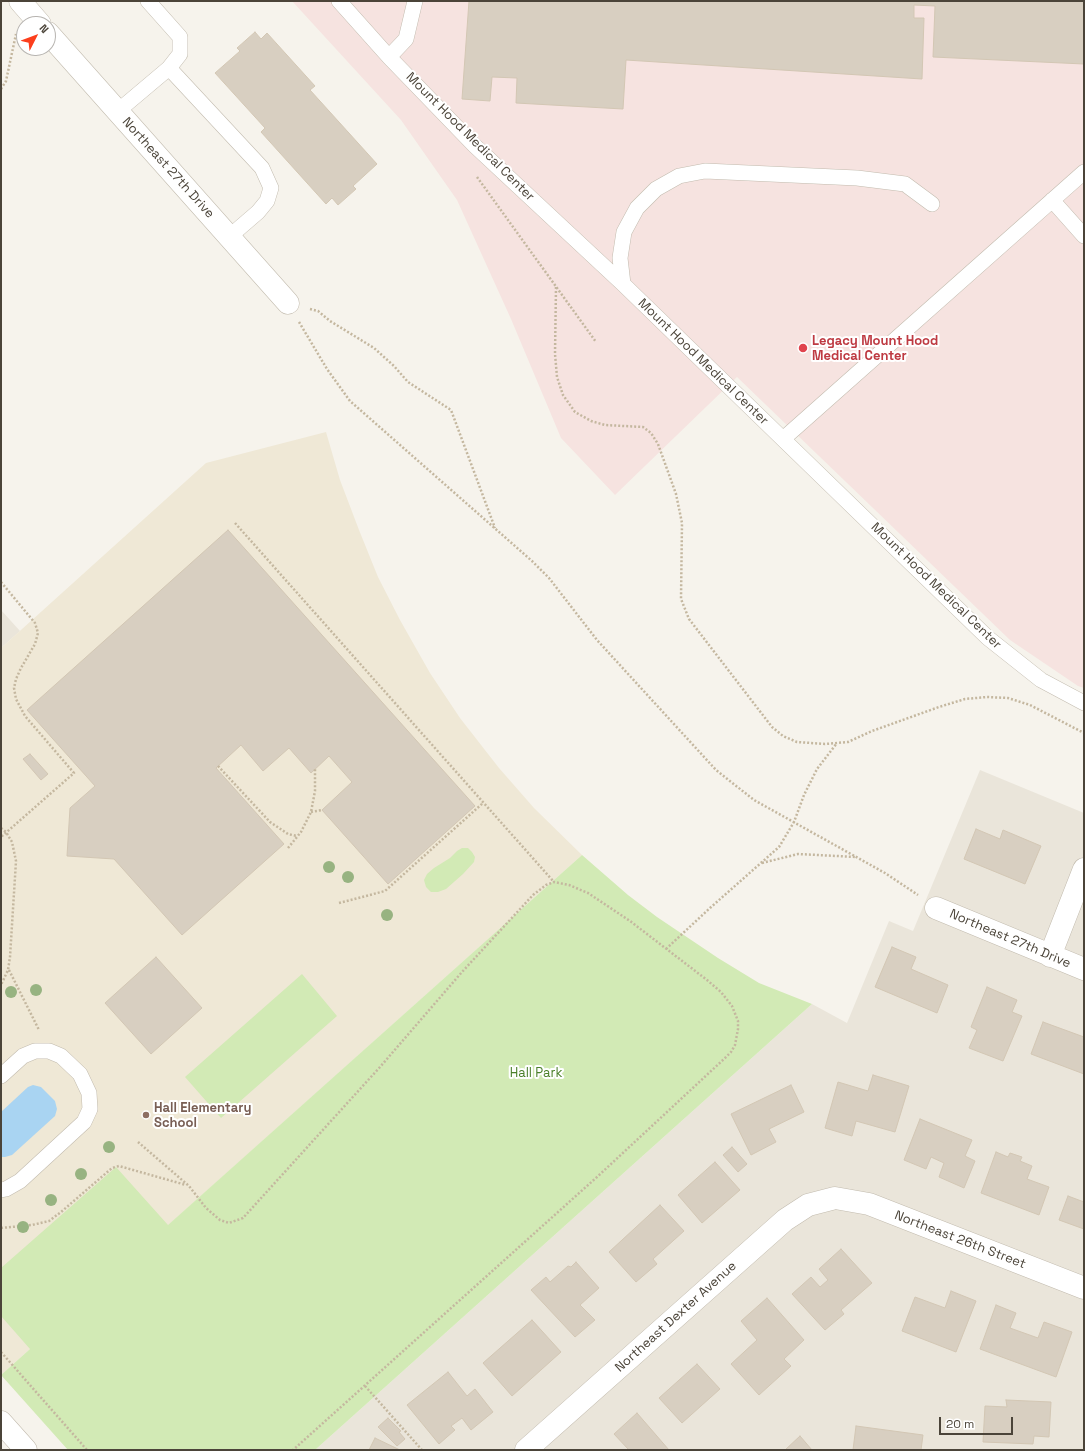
<!DOCTYPE html>
<style>
body{margin:0}
#map{position:relative;width:1085px;height:1451px;overflow:hidden;background:#f6f3ec;font-family:"Space Grotesk",sans-serif}
canvas{display:block}
.frame{position:absolute;inset:0;border:2px solid #4b4439;pointer-events:none}
.north{position:absolute;left:16px;top:16px;width:40px;height:40px;box-sizing:border-box;background:#fff;border:1px solid #b7b4b0;border-radius:50%;rotate:48deg;font-size:11px;font-weight:700;line-height:16px;text-align:center;color:#4b4439}
.north::after{content:'';display:block;margin:auto;width:14px;height:18px;background:#fc3f1d;clip-path:polygon(50% 0,100% 100%,50% 72%,0 100%)}
.scale{position:absolute;left:939px;top:1417px;width:74px;height:18px;box-sizing:border-box;border:2px solid #4b4439;border-top:0;padding-left:5px;font-size:12px;line-height:14px;white-space:nowrap;color:#4b4439;-webkit-text-stroke:3px #fff;paint-order:stroke}
</style>
<div id="map">
<canvas width="1085" height="1451"></canvas>
<div class="frame"></div>
<div class="north">N</div>
<div class="scale">20 m</div>
</div>
<script>
const context = document.querySelector('canvas').getContext('2d');
context.lineJoin = 'round';
function fillPath(path, color) { context.fillStyle = color; context.fill(path, 'evenodd'); }
const poly = rows => new Path2D(rows.map(r => 'M' + r).join(''));
function stroke(path, color, width, dash) { context.strokeStyle = color; context.lineWidth = width; context.lineCap = dash ? 'butt' : 'round'; context.setLineDash(dash || []); context.stroke(path); }
function drawText(font, color, halo, rows, align = 'center') {
  context.font = font + ' "Space Grotesk",sans-serif'; context.lineWidth = 4; context.setLineDash([]); context.textBaseline = 'middle'; context.strokeStyle = halo; context.fillStyle = color; for (const [text, x, y, turn = 0] of rows) {
    context.save(); context.translate(x, y); context.rotate((+turn || 0) * Math.PI / 180); context.textAlign = isNaN(turn) ? turn : align; if (halo) context.strokeText(text, 0, 0); context.fillText(text, 0, 0); context.restore();
  }
}
fillPath(poly([
 [1,610,20,631,1,648],
 [980,770,1084,813,1084,1450,315,1450,812,1004,847,1023,889,921,913,931]
]), '#eae5da');
fillPath(poly([
 [326,432,340,480,359,530,378,577,400,620,430,673,460,718,499,768,534,808,582,855,1,1375,1,648,206,463]
]), '#efe8d6');
fillPath(poly([
 [292,1,1084,1,1084,688,1078,686,1010,640,737,377,615,495,561,438,511,319,457,200,401,120]
]), '#f6e3e0');
fillPath(poly([
 [462,848,468,848,472,852,475,857,474,862,463,874,446,889,438,892,431,892,426,887,424,880,427,874,434,868,450,858,457,851],
 [582,855,628,895,657,917,718,958,759,983,812,1004,315,1450,68,1450,1,1375,30,1349,1,1316,1,1268,116,1167,168,1225],
 [302,974,337,1016,221,1118,185,1077]
]), '#d2eab5');
fillPath(poly([
 [33,1085,41,1087,55,1101,57,1109,55,1116,12,1155,5,1157,1,1157,1,1112,28,1087]
]), '#a9d4f2');
const building = poly([
 [469,1,1084,1,1084,64,933,57,935,6,914,5,914,18,924,18,922,79,626,60,623,109,516,103,517,78,492,77,490,101,462,99,469,1],
 [255,32,261,39,267,33,315,86,310,90,377,164,353,186,356,189,338,205,332,198,326,204,261,132,265,128,215,73,240,51,237,48,255,32],
 [228,530,475,806,388,884,322,810,352,782,329,756,311,773,289,748,263,771,241,745,216,768,284,844,182,935,114,859,67,856,70,808,95,786,27,710,228,530],
 [30,754,48,774,41,780,23,759,30,754],
 [976,829,1000,839,1003,830,1041,846,1025,884,964,859,976,829],
 [892,947,916,957,911,969,948,985,937,1013,875,987,892,947],
 [156,957,202,1008,151,1054,105,1003,156,957],
 [987,987,1017,1000,1012,1012,1022,1016,1003,1061,969,1048,977,1030,971,1027,987,987],
 [1043,1022,1084,1037,1084,1036,1084,1074,1031,1054,1043,1022],
 [873,1075,909,1086,895,1132,856,1121,852,1136,825,1128,838,1082,868,1091,873,1075],
 [791,1085,804,1112,769,1129,776,1142,751,1155,731,1114,791,1085],
 [920,1119,972,1140,965,1156,975,1161,964,1188,939,1177,944,1163,931,1157,926,1169,904,1160,920,1119],
 [732,1147,747,1164,738,1172,723,1155,732,1147],
 [996,1152,1008,1157,1010,1153,1022,1157,1020,1161,1032,1166,1027,1179,1049,1187,1039,1215,981,1193,996,1152],
 [715,1162,740,1190,702,1223,678,1195,715,1162],
 [1068,1196,1084,1202,1084,1229,1059,1220,1068,1196],
 [660,1205,684,1231,653,1259,657,1264,636,1282,609,1252,660,1205],
 [841,1249,872,1283,841,1310,844,1314,825,1330,792,1294,811,1277,820,1287,828,1280,819,1269,841,1249],
 [576,1262,599,1288,580,1305,595,1320,575,1337,531,1290,546,1277,550,1282,568,1266,571,1267,576,1262],
 [951,1291,976,1301,956,1352,902,1331,915,1297,945,1308,951,1291],
 [767,1298,804,1340,784,1359,791,1366,759,1395,731,1364,757,1340,741,1321,767,1298],
 [996,1305,1016,1313,1010,1328,1038,1338,1044,1322,1072,1332,1056,1377,980,1349,996,1305],
 [532,1320,561,1352,512,1396,483,1363,532,1320],
 [697,1364,720,1389,682,1423,659,1398,697,1364],
 [448,1372,467,1396,475,1389,493,1412,471,1430,462,1418,451,1426,455,1430,439,1444,407,1405,448,1372],
 [1006,1400,1051,1402,1049,1437,1034,1436,1033,1444,983,1442,985,1406,1007,1407,1006,1400],
 [637,1413,669,1450,627,1450,628,1449,614,1434,637,1413],
 [388,1418,401,1431,399,1432,405,1439,397,1446,378,1427,388,1418],
 [856,1426,923,1435,921,1450,853,1450,856,1426],
 [800,1436,812,1450,785,1450,800,1436],
 [375,1438,400,1450,369,1450,375,1438]
]);
fillPath(building, '#d8cfc1');
stroke(building, '#d3c7b4', 1);
const lane = poly([
 [339,1,389,57,475,146,623,284,988,638,1041,680,1084,703],
 [389,57,406,39,415,1],
 [169,68,262,168,271,188,267,201,258,212,229,237],
 [118,111,169,68,180,54,180,37,148,1],
 [1052,200,1084,236],
 [623,284,620,258,624,232,637,208,656,189,679,176,705,171,857,178,905,184,932,204],
 [783,439,1084,172],
 [1,1076,23,1056,35,1051,49,1051,61,1056,80,1074,89,1093,90,1109,84,1122,20,1181,6,1189,1,1190]
]);
const street = poly([
 [20,1,40,24],
 [48,33,288,303],
 [936,908,1084,969],
 [1050,956,1084,869],
 [1,1422,26,1450],
 [526,1450,785,1220,808,1205,835,1198,869,1204,1084,1288]
]);
stroke(lane, '#c2bbae', 16);
stroke(street, '#c2bbae', 23);
stroke(poly([
 [1,89,6,81,16,34],
 [477,177,596,342],
 [556,287,555,354,557,377,563,395,575,412,591,421,605,425,643,427,651,433,658,444,676,494,682,523,681,599,689,619,772,727,783,736,797,742,825,744,848,742,872,731,939,707,965,699,987,697,1008,698,1030,705,1084,733],
 [310,309,318,311,330,321,374,348,394,366,408,382,451,410,495,528],
 [299,322,327,369,350,401,532,561,549,578,597,640,716,770,754,800,885,873,918,895],
 [235,523,554,882],
 [1,582,35,623,38,633,35,644,21,668,16,679,14,688,16,699,25,716,74,773,1,837],
 [218,766,270,822,288,834,297,836],
 [311,812,322,810],
 [1,828,6,832,12,842,16,861,10,957,8,970,1,985],
 [288,848,301,832,311,812,315,791,315,769],
 [762,863,798,854,856,857],
 [339,903,385,891,483,803],
 [666,949,710,908,779,847,794,822,804,795,817,769,837,743],
 [9,970,39,1030],
 [138,1142,189,1186,206,1208,220,1220,229,1223,243,1218,380,1067,462,972,533,895,546,885,554,882,569,885,588,893,630,921,707,980,721,992,732,1006,738,1021,738,1029,735,1045,731,1052,724,1059,597,1177,293,1450],
 [1,1228,32,1225,49,1221,61,1212,112,1168,119,1166,186,1185],
 [1,1352,87,1450],
 [365,1386,422,1450]
]), '#c4b79f', 2.5, [2, 2]);
stroke(lane, '#fff', 15);
stroke(street, '#fff', 22);
context.fillStyle = '#97b381';
for (const [x, y] of [
 [329,867],
 [348,877],
 [387,915],
 [36,990],
 [11,992],
 [109,1147],
 [81,1174],
 [51,1200],
 [23,1227]
]) { context.beginPath(); context.arc(x, y, 6, 0, 2 * Math.PI); context.fill(); }
for (const [x, y, r, color] of [
 [803,348,5,"#e0444e"],
 [146,1115,4,"#8d6e63"]
]) { const dot = new Path2D(); dot.arc(x, y, r, 0, 2 * Math.PI); context.fillStyle = color; context.fill(dot); stroke(dot, '#fff', 1.5); }
drawText('13px', '#4b4439', '#fff', [
 ["Mount Hood Medical Center",470,137,45],
 ["Northeast 27th Drive",168,168,48],
 ["Mount Hood Medical Center",703,362,44],
 ["Mount Hood Medical Center",936,586,44],
 ["Northeast 27th Drive",1010,939,23],
 ["Northeast 26th Street",960,1240,21],
 ["Northeast Dexter Avenue",676,1317,-42]
]);
drawText('bold 13px', '#be3a42', '#fff', [
 ["Legacy Mount Hood",812,341],
 ["Medical Center",812,356]
], 'left');
drawText('13px', '#4a7f2a', '#fff', [
 ["Hall Park",536,1073]
]);
drawText('bold 13px', '#785e54', '#fff', [
 ["Hall Elementary",154,1108],
 ["School",154,1123]
], 'left');
</script>
